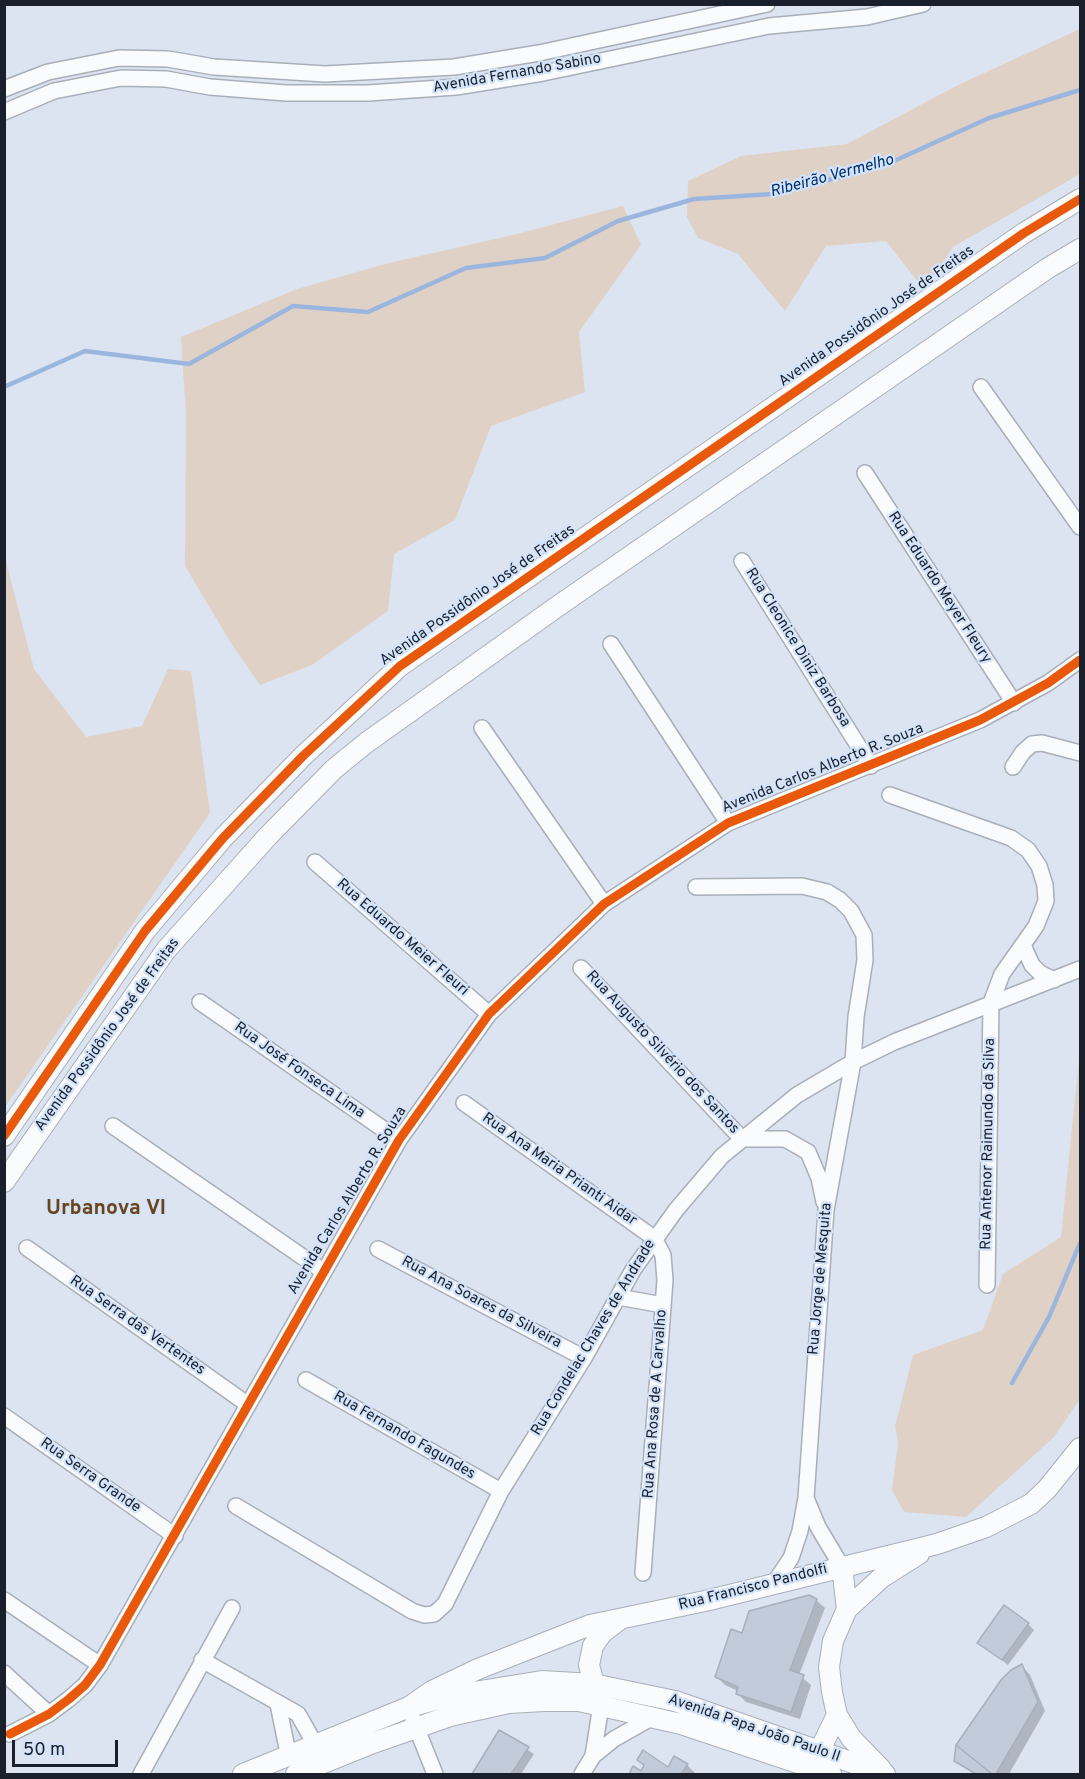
<!DOCTYPE html>
<meta charset="utf-8">
<style>
body{margin:0}
#map{position:relative;width:1085px;height:1779px;overflow:hidden;background:#dce4f1;font-family:Overpass,sans-serif}
canvas{display:block}
.frame{position:absolute;inset:0;border:6px solid #19202b;pointer-events:none}
.scale{position:absolute;left:12px;top:1740px;width:106px;height:27px;box-sizing:border-box;border:3px solid #19202b;border-top:0;padding-left:8px;font-size:18px;line-height:21px;white-space:nowrap;color:#19202b;-webkit-text-stroke:4px #d3e3fa;paint-order:stroke}
</style>
<div id="map">
<canvas width="1085" height="1779"></canvas>
<div class="frame"></div>
<div class="scale">50 m</div>
</div>
<script>
const context = document.querySelector('canvas').getContext('2d');
context.lineJoin = 'round';
function fillPath(path, color) { context.fillStyle = color; context.fill(path, 'evenodd'); }
const poly = rows => new Path2D(rows.map(r => 'M' + r).join(''));
function stroke(path, color, width, dash) { context.strokeStyle = color; context.lineWidth = width; context.lineCap = dash ? 'butt' : 'round'; context.setLineDash(dash || []); context.stroke(path); }
function drawText(font, color, halo, rows, align = 'center') {
  context.font = font + ' Overpass,sans-serif'; context.lineWidth = 4.5; context.setLineDash([]); context.textBaseline = 'middle'; context.strokeStyle = halo; context.fillStyle = color; for (const [text, x, y, turn = 0] of rows) {
    context.save(); context.translate(x, y); context.rotate((+turn || 0) * Math.PI / 180); context.textAlign = isNaN(turn) ? turn : align; if (halo) context.strokeText(text, 0, 0); context.fillText(text, 0, 0); context.restore();
  }
}
fillPath(poly([
 [1080,29,1080,174,953,247,925,291,886,241,826,246,785,311,738,254,698,238,687,217,688,181,741,156,847,144,958,85],
 [623,206,641,245,579,332,585,392,491,426,455,520,394,554,388,611,312,665,260,685,229,640,185,566,186,417,181,337,297,289,389,263,513,235],
 [4,554,34,669,86,737,142,726,168,669,191,671,210,813,5,1107],
 [1080,1049,1080,1399,1054,1437,966,1517,904,1512,892,1490,898,1443,895,1426,913,1355,983,1330,1003,1274,1061,1237]
]), '#e0d1c6');
fillPath(poly([
 [816,1600,825,1608,799,1675,811,1685,800,1719,746,1702,737,1693,738,1691,725,1685,717,1677,743,1635],
 [1028,1624,1034,1630,1008,1665,979,1642],
 [1022,1666,1030,1675,1045,1711,1009,1774,995,1774,965,1750,965,1754,990,1774,977,1774,955,1760,958,1746,1002,1681,1011,1671],
 [500,1732,534,1754,521,1774,474,1774],
 [639,1760,668,1770,687,1765,696,1774,630,1774,634,1768,641,1773,645,1766]
]), '#0003');
stroke(poly([
 [4,387,85,351,189,364,293,306,368,312,466,268,545,258,618,221,694,199,772,194,883,166,989,118,1080,90],
 [1012,1383,1049,1317,1080,1243]
]), '#9bb6de', 4.5);
const building = poly([
 [809,1595,817,1599,790,1670,804,1675,791,1712,736,1694,738,1687,715,1677,731,1629,742,1633,749,1611,809,1595],
 [1004,1605,1029,1623,1002,1660,977,1643,1004,1605],
 [1022,1664,1038,1702,996,1774,992,1774,956,1745,1001,1680,1011,1670,1022,1664],
 [499,1730,529,1747,511,1774,472,1774,499,1730],
 [956,1745,992,1774,976,1774,954,1761,956,1745],
 [643,1750,668,1767,674,1756,688,1764,681,1774,629,1774,633,1766,641,1771,644,1765,637,1760,643,1750]
]);
fillPath(building, '#c1cbd9');
stroke(building, '#a8afba', 1.5);
const minor = poly([
 [4,89,48,72,119,58,168,59,214,67,325,74,454,67,539,53,767,4],
 [4,112,54,91,121,78,166,79,210,87,286,93,368,93,456,87,543,73,769,26,867,17,923,4],
 [981,387,1080,527],
 [865,473,1014,703],
 [742,561,871,766],
 [611,644,728,823],
 [482,728,604,904],
 [1013,767,1023,752,1032,744,1042,743,1080,753],
 [890,795,1011,838,1028,850,1039,866,1045,885,1046,901,1036,926,1002,974,991,1003,987,1285],
 [315,862,489,1014],
 [696,887,802,886,827,892,840,900,851,911,864,935,865,960,856,1017,853,1062,826,1210,806,1498,800,1531,791,1558,775,1582],
 [1023,945,1032,965,1040,973,1054,980],
 [581,968,742,1139,785,1139,808,1152,819,1178,824,1202],
 [200,1002,399,1140],
 [464,1103,654,1238,663,1255,665,1280,643,1573],
 [113,1126,323,1271],
 [27,1248,247,1404],
 [378,1249,584,1358],
 [618,1297,663,1305],
 [306,1380,501,1491],
 [4,1416,175,1536],
 [806,1498,818,1527,842,1567],
 [236,1506,412,1611,424,1615,434,1614,445,1604,501,1491,584,1358,633,1270,676,1210,722,1156,797,1095,853,1062,894,1042,1080,969],
 [4,1600,100,1665],
 [202,1660,298,1714,316,1746],
 [4,1673,49,1714],
 [278,1704,289,1758],
 [413,1719,435,1774],
 [10,1734,49,1714,69,1699,85,1685,100,1665,399,1140,489,1014,604,904,728,823,980,720,1048,683,1080,660],
 [593,1756,601,1705],
 [141,1774,232,1608],
 [582,1774,593,1756,614,1739,653,1717]
]);
const tertiary = poly([
 [4,1136,145,931,223,838,303,756,400,666,1024,233,1080,199],
 [4,1182,166,950,268,836,334,769,366,743,558,606,1048,268,1080,249],
 [842,1567,847,1609,833,1641,829,1667,832,1692,837,1715,851,1738,881,1769],
 [847,1609,881,1578,919,1554],
 [597,1695,589,1665,593,1646,602,1633,619,1620],
 [409,1707,432,1691,478,1669,590,1625,705,1601,937,1544,986,1527,1031,1504,1047,1489,1080,1448],
 [813,1764,837,1715],
 [243,1774,409,1707,449,1696,542,1681,593,1684,675,1701,885,1774],
 [296,1774,373,1743,450,1716,509,1703,544,1701,579,1701,681,1724,831,1774]
]);
stroke(minor, '#a8afb9', 18);
stroke(tertiary, '#a8afb9', 22);
stroke(minor, '#fafbfd', 15);
stroke(tertiary, '#fafbfd', 20);
stroke(poly([
 [4,1136,145,931,223,838,303,756,400,666,1024,233,1080,199],
 [10,1734,49,1714,69,1699,85,1685,100,1665,399,1140,489,1014,604,904,728,823,980,720,1048,683,1080,660]
]), '#e8590c', 9);
drawText('15px', '#19202b', '#d3e3fa', [
 ["Avenida Fernando Sabino",517,74,-10],
 ["Avenida Possidônio José de Freitas",877,317,-35],
 ["Rua Eduardo Meyer Fleury",939,588,57],
 ["Avenida Possidônio José de Freitas",478,596,-35],
 ["Rua Cleonice Diniz Barbosa",797,648,58],
 ["Avenida Carlos Alberto R. Souza",823,769,-22],
 ["Rua Eduardo Meier Fleuri",402,938,41],
 ["Avenida Possidônio José de Freitas",108,1035,-54],
 ["Rua Augusto Silvério dos Santos",662,1053,47],
 ["Rua José Fonseca Lima",299,1071,35],
 ["Rua Antenor Raimundo da Silva",989,1144,-89],
 ["Rua Ana Maria Prianti Aidar",559,1170,35],
 ["Avenida Carlos Alberto R. Souza",348,1201,-59],
 ["Rua Jorge de Mesquita",821,1279,-85],
 ["Rua Ana Soares da Silveira",481,1303,28],
 ["Rua Serra das Vertentes",137,1326,35],
 ["Rua Condelac Chaves de Andrade",594,1338,-59],
 ["Rua Ana Rosa de A Carvalho",656,1404,-86],
 ["Rua Fernando Fagundes",404,1436,30],
 ["Rua Serra Grande",90,1476,35],
 ["Rua Francisco Pandolfi",753,1588,-14],
 ["Avenida Papa João Paulo II",754,1729,19]
]);
drawText('italic 16px', '#002e6a', '#d3e3fa', [
 ["Ribeirão Vermelho",832,177,-15]
]);
drawText('bold 21px', '#6c4418', '#d3e3fa', [
 ["Urbanova VI",106,1210]
]);
</script>
